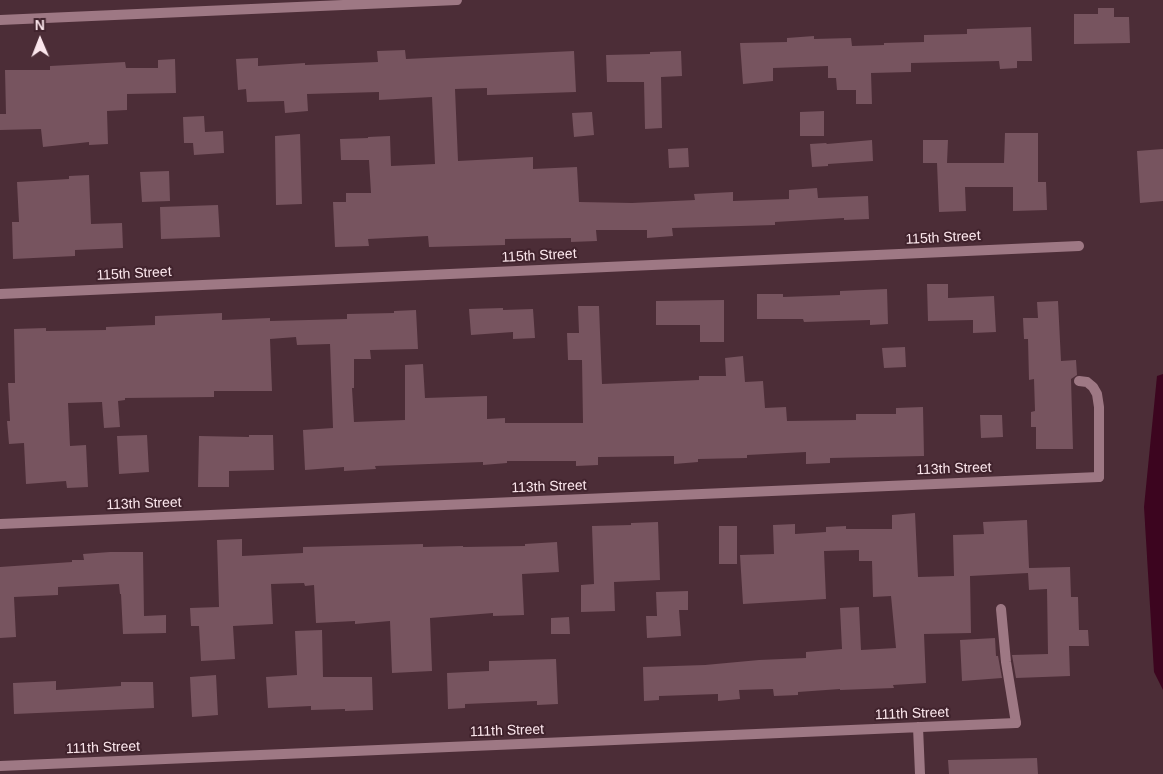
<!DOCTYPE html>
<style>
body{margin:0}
#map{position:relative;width:1163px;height:774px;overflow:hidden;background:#4c2d37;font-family:Arial,sans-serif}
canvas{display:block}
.north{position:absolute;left:15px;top:15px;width:50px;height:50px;-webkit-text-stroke:4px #41232d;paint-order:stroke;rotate:359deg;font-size:14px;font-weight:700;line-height:20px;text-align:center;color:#fbe6ec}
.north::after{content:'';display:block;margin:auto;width:18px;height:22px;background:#fbe6ec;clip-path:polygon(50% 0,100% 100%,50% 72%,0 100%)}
</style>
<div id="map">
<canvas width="1163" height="774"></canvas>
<div class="north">N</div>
</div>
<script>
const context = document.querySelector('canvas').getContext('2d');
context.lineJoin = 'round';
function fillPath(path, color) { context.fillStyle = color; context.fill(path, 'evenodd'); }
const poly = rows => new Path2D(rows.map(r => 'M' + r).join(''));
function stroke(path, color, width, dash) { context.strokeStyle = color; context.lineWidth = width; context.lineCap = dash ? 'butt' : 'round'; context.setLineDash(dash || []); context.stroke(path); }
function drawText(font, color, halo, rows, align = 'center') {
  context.font = font + ' Arial,sans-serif'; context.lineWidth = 4; context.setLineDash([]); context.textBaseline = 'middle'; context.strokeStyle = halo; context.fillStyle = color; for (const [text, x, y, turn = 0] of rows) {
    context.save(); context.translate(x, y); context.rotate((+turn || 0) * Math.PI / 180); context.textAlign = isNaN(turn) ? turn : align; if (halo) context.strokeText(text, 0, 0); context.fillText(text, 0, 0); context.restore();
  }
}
fillPath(poly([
 [1163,374,1163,690,1154,672,1144,507,1157,376]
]), '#3c051f');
fillPath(poly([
 [1098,8,1114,8,1114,17,1129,17,1130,43,1074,44,1074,14,1098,14],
 [1031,27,1032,61,1017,61,1017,68,1000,69,999,61,911,63,911,72,871,73,872,104,856,104,856,90,837,90,836,78,828,78,828,66,773,68,773,81,743,84,740,43,787,42,787,38,814,36,814,39,851,38,852,46,884,45,884,43,924,42,924,35,967,34,967,29],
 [405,50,406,59,574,51,576,92,487,95,487,88,455,89,458,161,533,157,533,169,577,167,579,202,632,203,695,200,694,194,733,192,733,201,789,199,789,190,817,188,818,198,868,196,869,219,844,220,844,218,775,222,775,225,672,228,673,236,647,238,647,230,596,230,597,241,571,242,571,238,505,239,505,245,429,247,428,236,368,239,369,246,335,247,333,202,346,202,346,193,371,193,369,160,341,160,340,139,368,138,368,137,390,136,391,166,435,164,432,97,379,100,379,92,307,94,308,111,285,113,284,101,247,102,246,89,238,90,236,59,258,58,258,66,305,63,305,65,378,62,377,51],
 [681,51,682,76,661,77,662,128,645,129,644,82,607,82,606,55,650,54,650,52],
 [175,59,176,93,127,94,127,110,107,111,108,144,89,145,89,142,43,147,41,129,0,130,0,114,6,114,5,70,50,70,50,66,125,62,126,68,158,68,158,60],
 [824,111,824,136,800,136,800,112],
 [592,112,594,135,574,137,572,113],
 [204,116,205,132,223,131,224,153,194,155,193,143,184,143,183,117],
 [1005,133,1038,133,1038,182,1046,182,1047,210,1013,211,1013,187,965,187,966,211,939,212,937,163,923,163,923,140,948,140,947,163,1004,163],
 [300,134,302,204,276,205,275,136],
 [872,140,873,161,828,164,828,166,812,167,810,144,826,143,827,144],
 [688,148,689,167,669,168,668,149],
 [1163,149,1163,201,1140,203,1137,151],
 [169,171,170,201,142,202,140,172],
 [89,175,91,224,122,223,123,248,75,250,75,256,13,259,12,222,19,222,17,182,69,179,69,176],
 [218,205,220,237,161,239,160,207],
 [927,284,948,284,948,298,994,296,996,332,973,333,973,320,928,321],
 [887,289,888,324,870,325,870,320,804,322,803,319,757,319,757,294,783,294,783,297,840,295,840,291],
 [724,300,724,342,700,342,700,325,656,325,656,301],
 [1058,301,1061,361,1076,360,1077,375,1071,379,1073,449,1036,449,1036,427,1031,427,1031,412,1035,411,1034,379,1029,380,1028,339,1024,339,1023,318,1038,318,1037,302],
 [578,306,599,306,602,384,699,380,699,376,726,376,725,358,743,356,745,382,763,381,765,408,786,407,787,421,856,420,856,414,896,414,896,408,923,407,924,456,830,458,830,463,806,464,806,452,747,455,747,458,698,459,698,462,674,464,674,456,598,457,598,465,576,466,576,461,507,461,507,463,483,465,483,462,375,466,376,469,344,471,344,467,305,470,303,430,333,428,330,344,297,345,296,337,270,339,272,391,214,391,214,397,125,398,125,400,118,401,120,427,104,428,102,402,68,403,70,446,86,445,88,487,67,488,66,481,26,484,24,443,9,444,7,421,10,421,8,383,15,383,14,329,46,328,46,331,106,330,106,327,155,325,155,316,199,314,222,313,222,320,270,318,270,321,347,319,347,314,394,313,394,311,416,310,418,349,370,350,371,359,354,359,354,388,352,388,354,422,405,420,405,365,423,364,425,398,487,396,487,419,505,418,505,423,583,423,582,360,568,360,567,333,579,333],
 [503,308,503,310,533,309,535,338,513,339,513,332,471,335,469,309],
 [905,347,906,367,884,368,882,348],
 [980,415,1002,415,1003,437,981,438],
 [147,435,149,472,119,474,117,436],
 [249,435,273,435,274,470,229,471,229,487,198,487,199,436,249,437],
 [915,513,918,577,954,576,953,535,984,534,983,522,1027,520,1029,568,1070,567,1071,597,1078,597,1079,630,1088,630,1089,646,1069,646,1070,676,1016,678,1012,655,1048,654,1047,589,1029,590,1028,573,970,576,971,633,924,634,926,683,893,685,894,688,840,690,840,689,798,692,798,695,774,696,773,689,739,690,740,699,718,701,718,694,659,696,659,700,644,701,643,667,705,665,759,660,806,658,806,652,842,649,840,608,859,607,861,650,896,648,891,596,873,597,872,561,859,561,859,550,824,551,826,599,743,604,740,555,774,554,773,525,795,524,795,534,826,532,826,527,846,526,846,529,892,529,892,515],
 [658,522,660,580,614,582,615,611,581,612,581,585,594,584,592,526,631,525,631,523],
 [719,526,737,526,737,564,719,564],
 [242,539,242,556,303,553,303,547,423,544,423,547,463,546,463,547,525,546,525,544,557,542,559,572,522,574,524,615,493,616,493,613,430,618,432,671,392,673,390,621,355,624,355,621,316,623,314,585,305,586,304,583,271,584,273,624,233,626,235,659,201,661,199,626,191,626,190,608,219,607,217,540],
 [110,552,143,552,144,616,166,615,166,633,123,634,121,594,120,594,119,584,58,587,58,595,14,597,16,637,0,638,0,567,72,562,72,560,84,560,83,554],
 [688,591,688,610,679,610,681,636,647,638,646,616,657,616,656,592],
 [569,617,570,634,551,634,551,618],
 [322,630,323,677,372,677,373,710,345,711,345,709,311,710,311,706,268,708,266,677,297,675,295,631],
 [995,638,996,656,998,656,1002,678,962,681,960,640],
 [556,659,558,704,537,705,537,701,465,704,465,708,448,709,447,673,489,671,489,661],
 [216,675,218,715,192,717,190,677],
 [56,681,56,690,121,686,121,682,153,682,154,708,14,714,13,683],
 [1037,758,1038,774,949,774,948,760]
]), '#77545f');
stroke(poly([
 [1079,381,1087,382,1093,387,1097,394,1099,407,1099,477],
 [1001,609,1006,662,1016,723]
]), '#9e7884', 10);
stroke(poly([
 [0,20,457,0],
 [0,294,1079,246],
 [0,524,1099,477],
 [918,727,920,774],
 [0,766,1016,723]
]), '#9e7884', 10);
drawText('14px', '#fbe6ec', '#41232d', [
 ["115th Street",943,238,-3],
 ["115th Street",539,256,-3],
 ["115th Street",134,274,-3],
 ["113th Street",954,469,-2],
 ["113th Street",549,487,-2],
 ["113th Street",144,504,-2],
 ["111th Street",912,714,-2],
 ["111th Street",507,731,-2],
 ["111th Street",103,748,-2]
]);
</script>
